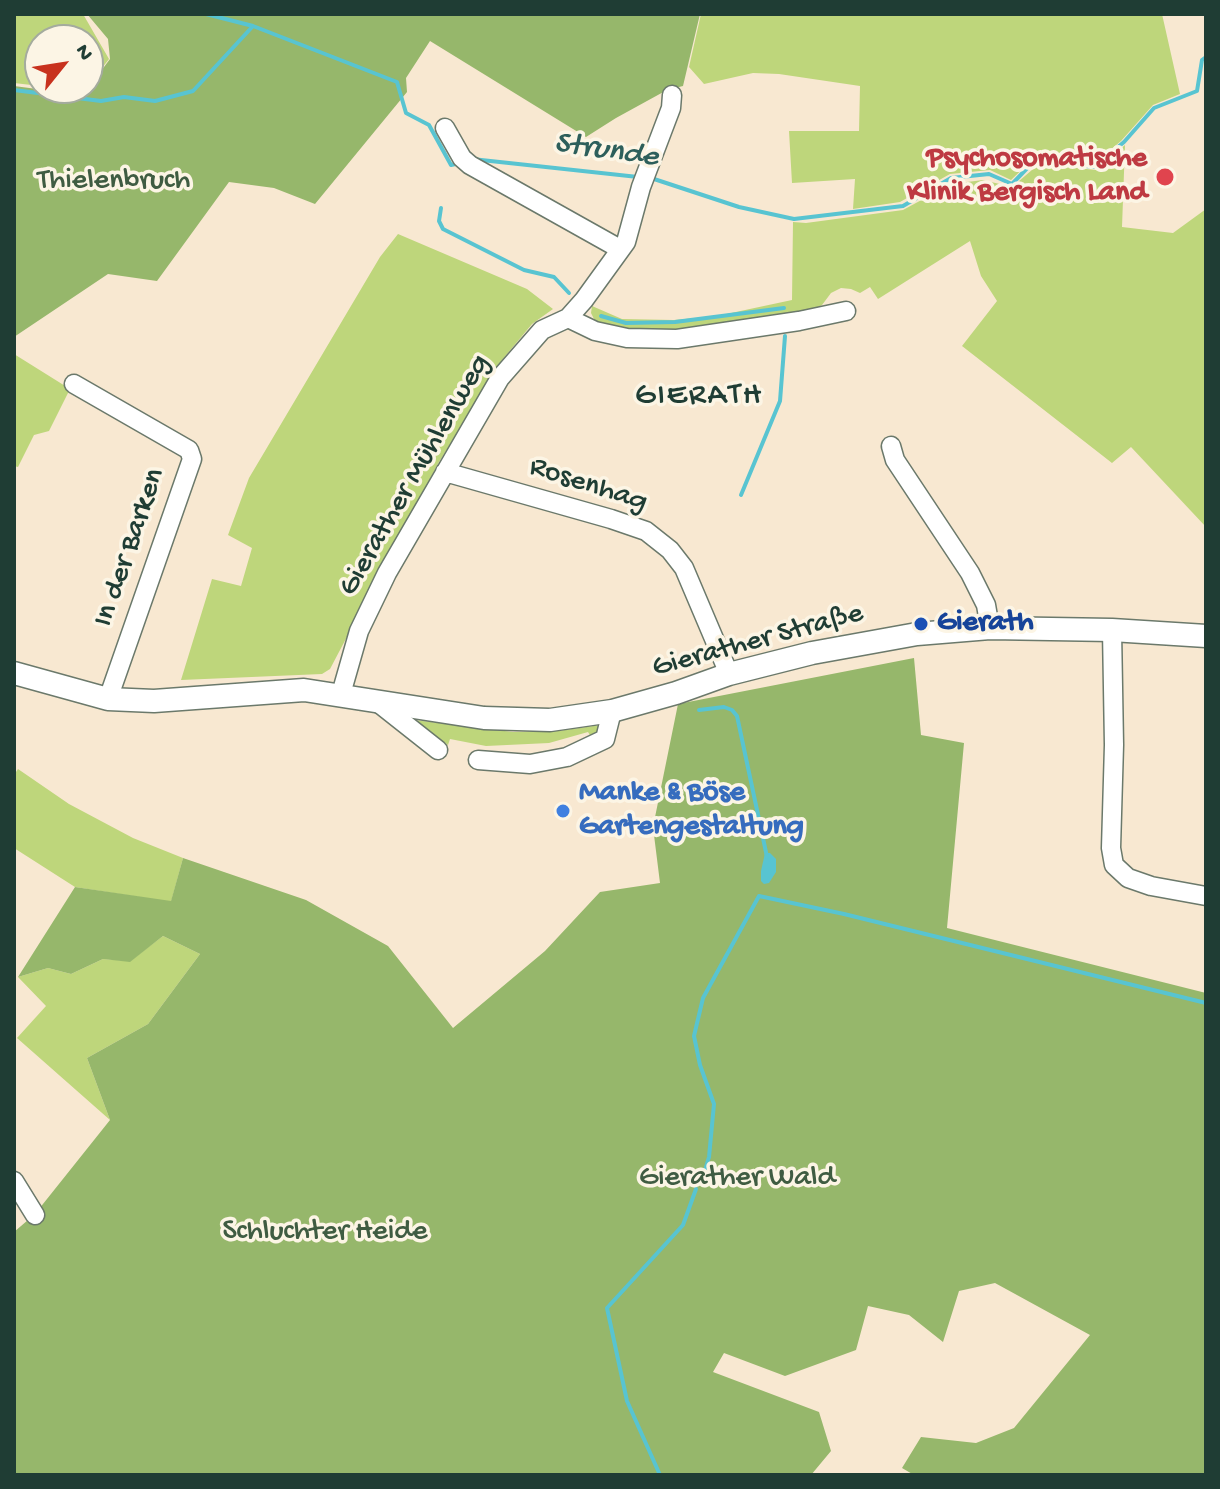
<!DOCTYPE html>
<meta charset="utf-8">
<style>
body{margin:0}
#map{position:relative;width:1220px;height:1489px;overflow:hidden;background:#f8e8d1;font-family:"Gochi Hand",sans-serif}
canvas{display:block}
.frame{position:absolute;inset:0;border:16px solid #1f3d34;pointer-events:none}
.north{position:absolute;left:24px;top:24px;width:80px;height:80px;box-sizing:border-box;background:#fcf5e5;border:2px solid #a4ab9e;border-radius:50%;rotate:60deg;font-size:22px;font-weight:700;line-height:32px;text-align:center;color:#1f3d34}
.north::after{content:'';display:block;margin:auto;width:28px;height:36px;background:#c8321e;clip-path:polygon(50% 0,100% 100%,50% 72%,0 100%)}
</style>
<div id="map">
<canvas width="1220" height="1489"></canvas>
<div class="frame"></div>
<div class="north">N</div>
</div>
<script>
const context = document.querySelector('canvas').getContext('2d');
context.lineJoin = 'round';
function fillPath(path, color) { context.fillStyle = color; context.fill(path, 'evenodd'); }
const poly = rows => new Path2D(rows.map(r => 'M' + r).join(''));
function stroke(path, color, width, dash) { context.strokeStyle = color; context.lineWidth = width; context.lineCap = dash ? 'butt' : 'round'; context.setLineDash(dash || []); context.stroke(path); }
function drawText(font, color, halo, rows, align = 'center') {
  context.font = font + ' "Gochi Hand",sans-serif'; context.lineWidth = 7; context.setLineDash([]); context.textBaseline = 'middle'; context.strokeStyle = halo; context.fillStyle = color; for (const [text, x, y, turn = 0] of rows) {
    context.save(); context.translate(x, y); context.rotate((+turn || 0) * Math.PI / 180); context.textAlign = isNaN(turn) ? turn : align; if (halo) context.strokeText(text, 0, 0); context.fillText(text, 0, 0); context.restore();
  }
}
fillPath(poly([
 [14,14,83,14,109,59,88,86,88,40,40,40,40,86,14,83],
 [701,14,1162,14,1180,94,1153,105,1121,141,1092,165,1034,158,1011,180,990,170,950,174,900,202,853,209,855,179,792,183,789,131,859,131,860,86,779,74,753,73,704,84,689,67],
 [1125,145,1122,227,1173,233,1206,209,1206,527,1131,447,1112,463,962,346,997,301,981,276,970,241,878,299,870,287,860,293,851,289,841,288,831,293,822,305,812,311,689,329,614,329,595,321,591,313,592,306,622,319,674,320,717,316,792,300,793,222,806,223,903,210,951,184,983,180,1012,187,1039,164,1096,170],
 [398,234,527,289,553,309,532,324,502,360,439,462,330,669,322,674,181,680,212,579,241,586,252,548,228,535,249,478,380,257],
 [14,354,70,389,49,431,34,435,18,467,14,466],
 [414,720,513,732,557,731,601,725,603,730,593,740,588,732,549,743,486,746,450,739,448,745],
 [18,769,69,804,133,838,183,858,171,902,75,887,14,848,14,775],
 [163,936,200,954,148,1024,87,1058,110,1120,17,1038,46,1006,18,977,48,968,71,974,103,959,130,961]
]), '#bed67b');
fillPath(poly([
 [87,14,700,14,683,86,667,90,616,118,586,137,430,41,406,78,407,92,315,204,274,188,229,182,157,281,108,274,14,337,14,86,83,95,110,59,108,39],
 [914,658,921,735,964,743,947,928,1206,993,1206,1475,914,1475,902,1468,921,1437,976,1443,1014,1428,1090,1335,995,1283,959,1291,943,1342,909,1315,868,1306,856,1350,785,1376,724,1353,713,1372,819,1412,831,1451,811,1475,14,1475,14,1232,35,1214,110,1120,87,1058,148,1024,200,954,163,936,130,962,103,959,71,974,48,968,18,977,75,887,171,901,183,858,306,900,388,946,453,1028,545,951,600,892,660,883,653,827,678,704]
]), '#96b76b');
fillPath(poly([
 [765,853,770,853,776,859,776,872,769,883,764,884,761,881,761,871]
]), '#58c4d1');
stroke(poly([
 [206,14,253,26],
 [14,90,101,101,124,97,155,101,193,91,253,26,397,82,406,113,429,125,451,165,460,163],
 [472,159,638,177],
 [651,178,739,207,794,219,903,206,951,178,989,174,1012,184,1035,160,1094,167,1124,142,1154,108,1197,91,1202,60,1206,57],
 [441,208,439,221,443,229,524,270,554,277,569,293],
 [601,316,626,323,675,322,784,308],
 [741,495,780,401,785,336],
 [699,710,724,707,732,710,737,716,767,857],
 [702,1180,709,1157,714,1104,700,1065,694,1036,703,998,759,896,844,914,1206,1003],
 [660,1475,627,1401,607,1308,683,1225,696,1189]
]), '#58c4d1', 4);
const minor = poly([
 [445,128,462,158,470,165,620,249],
 [568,318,595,331,627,338,677,339,799,321,846,311],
 [74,384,189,450,192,459,108,699],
 [891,446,895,460,970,573,986,605,990,628],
 [445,472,611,519,646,531,670,550,684,568,729,674],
 [1112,630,1114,745,1111,848,1114,865,1128,878,1151,886,1206,896],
 [341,694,359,631,387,573,500,378,542,330,568,318,584,300,626,242,641,187,671,108,672,95],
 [376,701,438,750],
 [478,760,530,764,567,757,605,739,612,711],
 [14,1181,35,1215]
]);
const tertiary = poly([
 [14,673,108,699,154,701,304,690,484,718,550,720,612,711,676,693,729,674,812,653,917,634,990,628,1112,630,1206,636]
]);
stroke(minor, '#6b796b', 21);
stroke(tertiary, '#6b796b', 25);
stroke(minor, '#fff', 18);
stroke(tertiary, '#fff', 22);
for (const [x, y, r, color] of [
 [1165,177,10,"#e0444e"],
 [921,624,8,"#1a4fb4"],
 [563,811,8,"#3f7fe0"]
]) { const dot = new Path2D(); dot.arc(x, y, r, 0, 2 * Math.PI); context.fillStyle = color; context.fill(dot); stroke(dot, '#fcf5e5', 3); }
drawText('bold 30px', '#be3a42', '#fcf5e5', [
 ["Psychosomatische",1147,160],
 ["Klinik Bergisch Land",1147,194]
], 'right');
drawText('30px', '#3f5c42', '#fcf5e5', [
 ["Thielenbruch",114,182],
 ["Gierather Wald",737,1179],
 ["Schluchter Heide",325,1233]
]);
drawText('30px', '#1f3d34', '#fcf5e5', [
 ["Gierather Mühlenweg",416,476,-60],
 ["Rosenhag",588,486,18],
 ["In der Barken",131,548,-71],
 ["Gierather Straße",758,642,-15]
]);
drawText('bold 30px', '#164399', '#fcf5e5', [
 ["Gierath",937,624]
], 'left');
drawText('bold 30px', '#366cbe', '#fcf5e5', [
 ["Manke & Böse",579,794],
 ["Gartengestaltung",579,828]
], 'left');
drawText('italic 32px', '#2d5f5b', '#fcf5e5', [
 ["Strunde",606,152,8]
]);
context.letterSpacing = '2px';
drawText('32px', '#1f3d34', '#fcf5e5', [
 ["GIERATH",699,397]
]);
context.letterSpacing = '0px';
</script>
